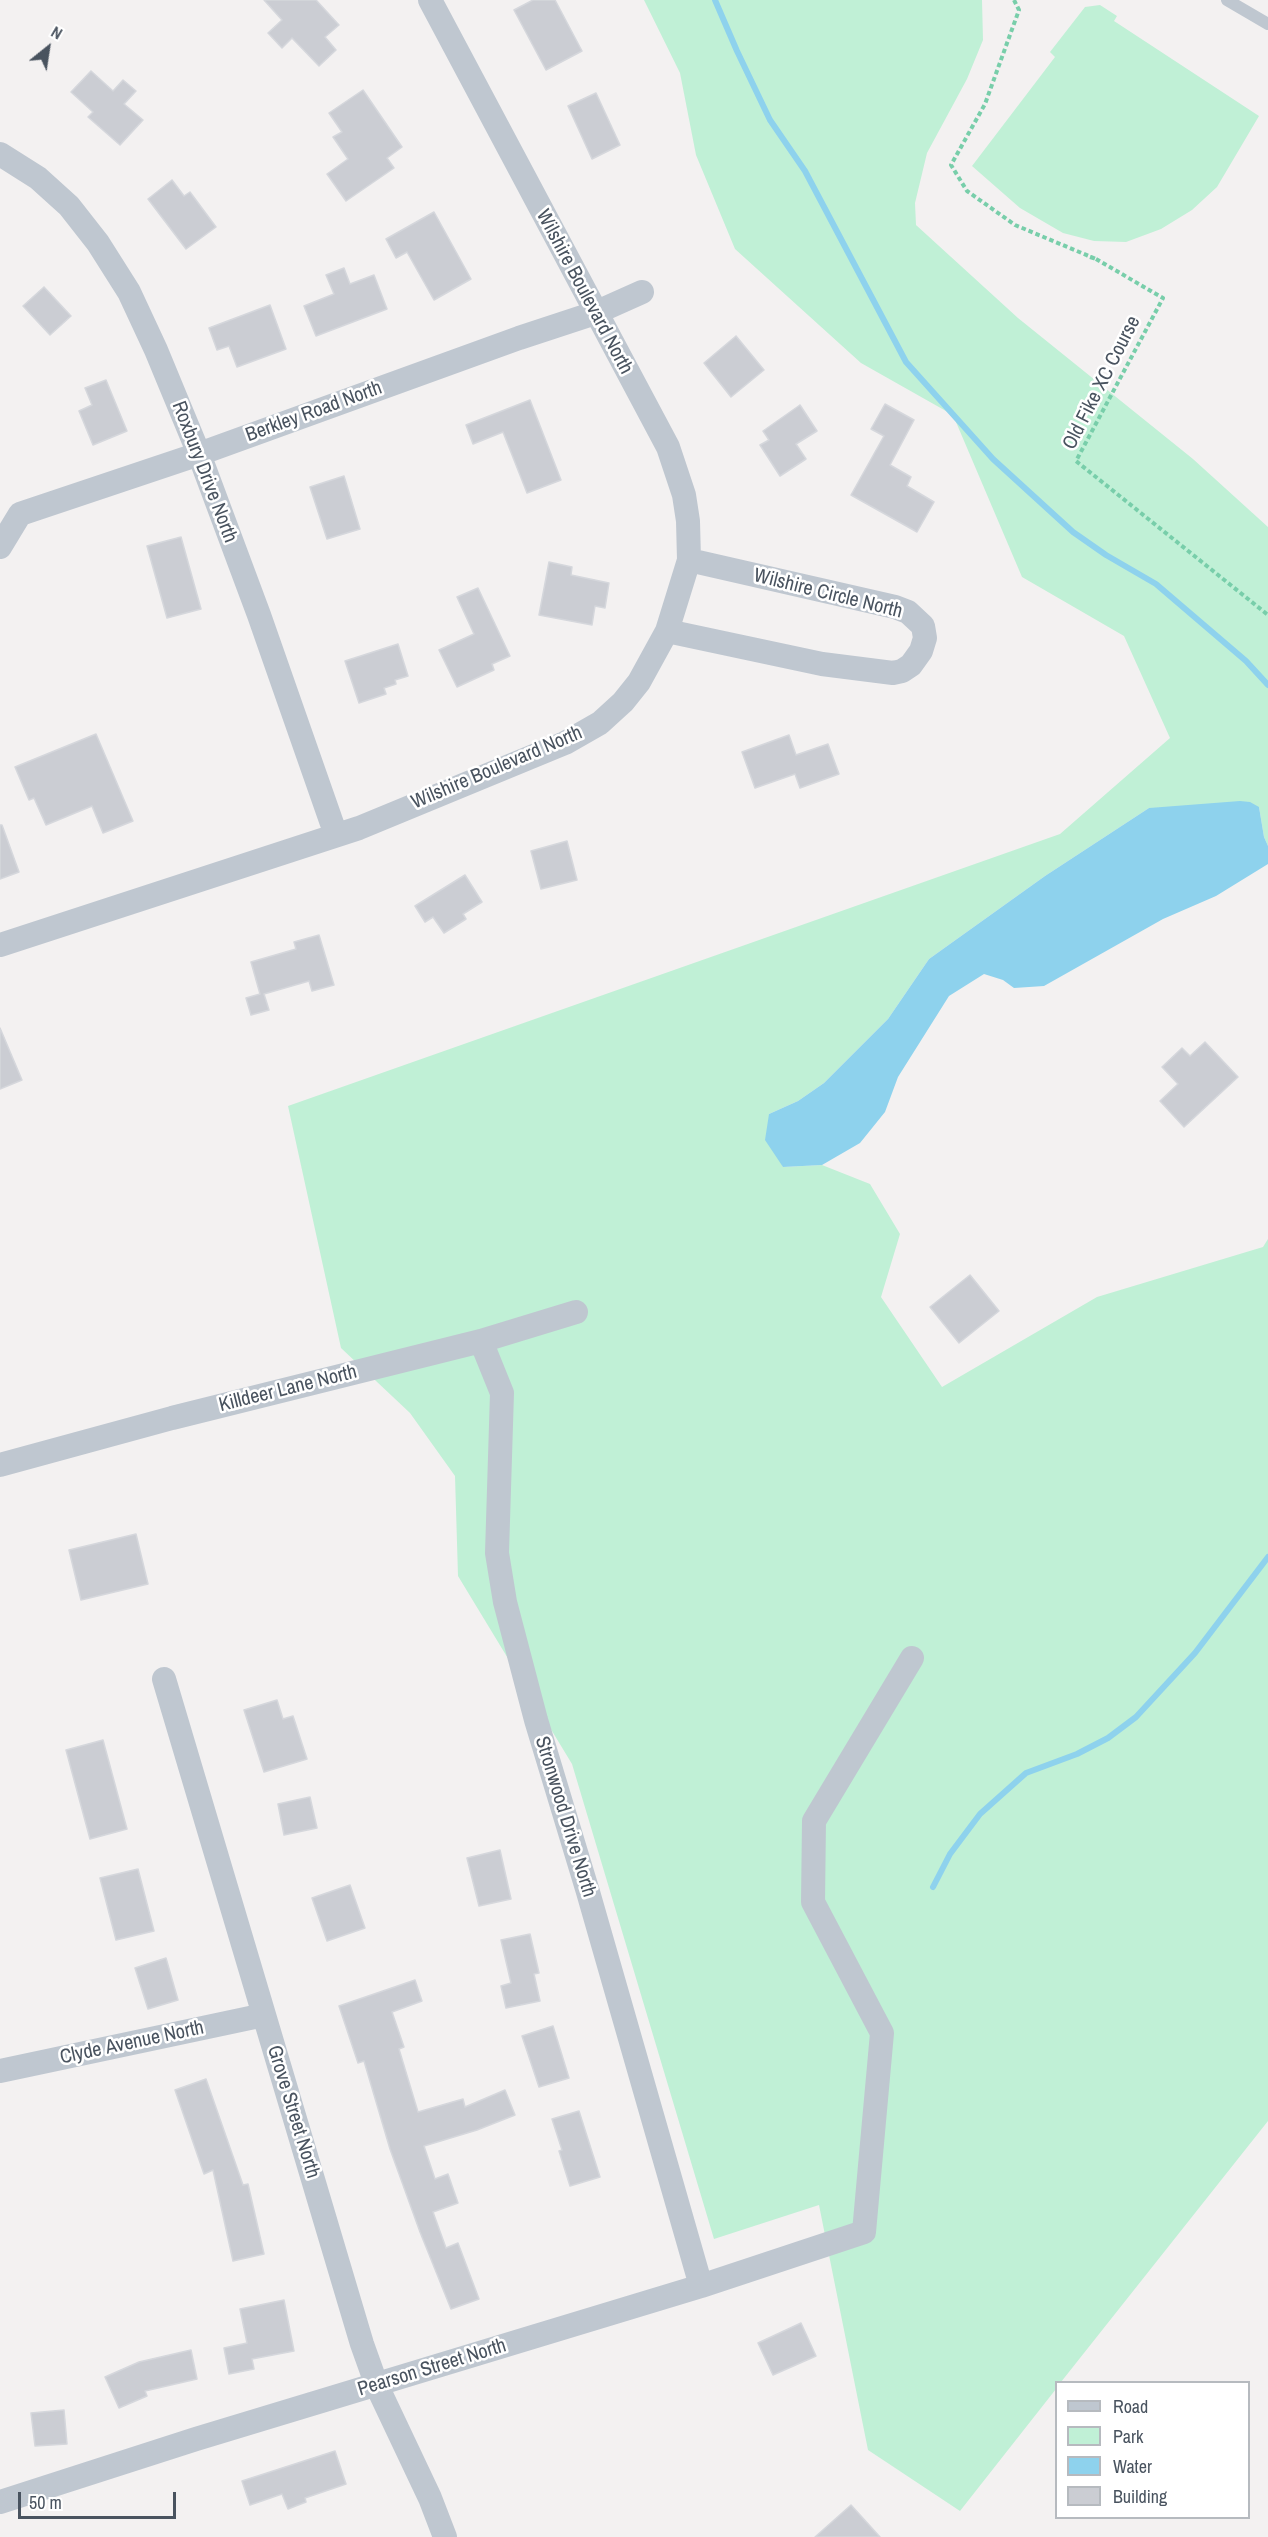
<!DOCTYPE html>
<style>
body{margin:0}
#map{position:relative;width:1268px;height:2537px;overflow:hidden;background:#f3f1f1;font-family:"Archivo Narrow",sans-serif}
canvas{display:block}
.legend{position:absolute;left:1055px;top:2381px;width:195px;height:138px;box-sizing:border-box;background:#fff;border:2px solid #b6babf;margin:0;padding:8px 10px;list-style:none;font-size:18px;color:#49535f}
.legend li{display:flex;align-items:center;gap:12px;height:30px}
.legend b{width:30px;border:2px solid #b6babf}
.north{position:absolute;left:18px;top:18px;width:60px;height:60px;-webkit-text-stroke:4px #fff;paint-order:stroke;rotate:30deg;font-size:16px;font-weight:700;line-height:24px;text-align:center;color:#49535f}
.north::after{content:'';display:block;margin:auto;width:21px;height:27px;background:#49535f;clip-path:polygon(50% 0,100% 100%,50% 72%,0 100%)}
.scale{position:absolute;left:18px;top:2492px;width:158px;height:27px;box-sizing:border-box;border:3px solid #49535f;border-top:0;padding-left:8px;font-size:18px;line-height:21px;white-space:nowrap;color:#49535f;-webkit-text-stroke:4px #fff;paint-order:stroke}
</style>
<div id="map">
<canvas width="1268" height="2537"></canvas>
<ul class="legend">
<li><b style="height:8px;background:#bfc7d0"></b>Road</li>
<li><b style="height:16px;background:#c0f0d6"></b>Park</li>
<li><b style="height:16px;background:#8ed2ed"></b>Water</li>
<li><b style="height:16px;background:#cbcdd3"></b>Building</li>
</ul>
<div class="north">N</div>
<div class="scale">50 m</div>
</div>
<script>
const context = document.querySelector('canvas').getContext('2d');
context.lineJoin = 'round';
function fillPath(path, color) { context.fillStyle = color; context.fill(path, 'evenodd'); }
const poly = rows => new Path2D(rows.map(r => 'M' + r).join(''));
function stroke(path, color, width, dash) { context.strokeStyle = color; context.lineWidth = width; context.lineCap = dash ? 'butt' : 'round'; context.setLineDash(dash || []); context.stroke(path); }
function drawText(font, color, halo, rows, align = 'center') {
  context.font = font + ' "Archivo Narrow",sans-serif'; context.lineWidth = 5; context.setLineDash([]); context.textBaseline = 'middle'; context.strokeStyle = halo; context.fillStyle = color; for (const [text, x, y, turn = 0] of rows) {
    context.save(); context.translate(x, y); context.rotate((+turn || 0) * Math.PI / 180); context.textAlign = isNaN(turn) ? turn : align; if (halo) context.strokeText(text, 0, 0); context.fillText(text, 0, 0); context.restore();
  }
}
fillPath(poly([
 [644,0,982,0,983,40,967,79,927,153,915,203,916,225,1018,318,1193,459,1268,527,1268,846,1264,837,1259,807,1149,808,1045,876,929,959,888,1019,824,1083,798,1101,769,1114,783,1167,822,1165,870,1184,900,1234,881,1297,942,1387,1097,1297,1263,1247,1268,1239,1268,2121,1061,2382,1056,2382,1056,2389,960,2511,868,2450,819,2205,714,2239,572,1764,458,1576,455,1476,410,1413,341,1348,288,1106,1060,834,1170,738,1124,636,1022,577,953,415,861,363,735,249,696,155,680,73],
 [1100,5,1117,16,1114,21,1259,116,1217,187,1192,210,1161,229,1126,242,1094,241,1063,233,1020,208,972,166,1055,57,1050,52,1085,7]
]), '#c0f0d6');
fillPath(poly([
 [1240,801,1250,802,1259,807,1264,837,1268,846,1268,864,1216,896,1163,919,1044,986,1014,988,1003,980,984,974,949,996,898,1077,885,1112,860,1143,822,1165,783,1167,765,1140,769,1114,798,1101,824,1083,888,1019,929,959,1045,876,1149,808]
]), '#8ed2ed');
stroke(poly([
 [715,0,737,51,770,120,805,171,906,362,993,459,1073,532,1106,555,1156,584,1246,661,1268,685],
 [933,1887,950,1854,980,1814,1026,1773,1077,1754,1108,1738,1136,1717,1195,1653,1268,1557]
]), '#8ed2ed', 6);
const building = poly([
 [264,0,316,0,339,25,325,37,336,50,319,66,292,38,282,48,268,33,282,20,264,0],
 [533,0,555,0,582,51,546,70,514,10,533,0],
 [91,71,113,91,123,80,136,91,124,104,143,120,120,145,88,117,93,112,71,92,91,71],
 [363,90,402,147,387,158,394,168,346,201,327,174,348,159,333,137,342,132,329,113,363,90],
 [596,93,620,145,592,159,568,106,596,93],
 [172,180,184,196,190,192,216,227,186,249,148,199,172,180],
 [434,212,471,279,434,300,407,252,396,258,386,239,434,212],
 [344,268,350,284,374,275,387,309,316,336,304,306,334,294,326,275,344,268],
 [44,287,71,316,50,335,23,306,44,287],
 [270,305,286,349,237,367,229,346,217,350,209,328,270,305],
 [736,336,764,370,731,397,704,363,736,336],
 [106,380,127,431,93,445,79,411,92,405,85,388,106,380],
 [530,400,561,480,527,493,503,432,473,444,466,425,530,400],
 [885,404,914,420,890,465,911,477,907,486,934,502,917,532,851,495,884,436,871,429,885,404],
 [800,405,817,431,796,444,806,459,780,476,760,445,769,440,763,431,800,405],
 [344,476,360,529,327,539,310,487,344,476],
 [181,537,201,609,167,618,147,546,181,537],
 [549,562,572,567,571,575,609,583,605,608,595,606,592,625,539,615,549,562],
 [478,588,510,656,492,664,494,670,457,687,439,650,474,634,457,597,478,588],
 [398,644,408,676,395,680,396,684,384,688,386,694,359,703,345,661,398,644],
 [96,734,133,821,103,833,92,806,46,825,34,798,29,800,15,767,96,734],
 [789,735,796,755,828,744,839,774,800,788,795,774,755,788,742,752,789,735],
 [0,825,2,825,19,872,0,879,0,825],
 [567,841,577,880,541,889,531,851,567,841],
 [465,875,482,902,463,914,466,919,444,933,433,917,425,922,415,906,465,875],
 [319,935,334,985,312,991,309,981,264,994,269,1010,251,1015,246,998,260,994,251,962,296,949,294,942,319,935],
 [0,1028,22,1080,0,1089,0,1028],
 [1205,1042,1238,1077,1184,1127,1160,1101,1178,1084,1162,1067,1182,1048,1190,1056,1205,1042],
 [970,1275,999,1311,959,1343,930,1307,970,1275],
 [136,1534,148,1584,81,1600,69,1550,136,1534],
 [277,1700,283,1719,293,1716,307,1759,264,1772,244,1710,277,1700],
 [103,1740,127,1829,90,1839,66,1750,103,1740],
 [310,1797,317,1828,284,1835,278,1804,310,1797],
 [500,1850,511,1899,479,1906,467,1858,500,1850],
 [138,1869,154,1931,116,1940,100,1878,138,1869],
 [350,1885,365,1928,327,1941,312,1898,350,1885],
 [530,1934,539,1973,534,1974,540,2001,506,2008,501,1986,511,1983,501,1940,530,1934],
 [166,1958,178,2000,148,2009,135,1968,166,1958],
 [415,1980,422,2001,392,2012,404,2047,399,2049,418,2112,463,2099,465,2107,505,2090,515,2115,477,2130,424,2146,435,2179,448,2174,458,2203,433,2212,446,2248,458,2243,479,2299,451,2309,420,2232,390,2149,364,2061,358,2063,339,2006,415,1980],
 [553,2026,569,2078,539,2087,522,2036,553,2026],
 [206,2079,243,2185,248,2184,264,2254,233,2261,213,2170,204,2174,175,2090,206,2079],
 [579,2111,600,2177,570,2186,559,2151,562,2150,552,2119,579,2111],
 [284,2300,294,2351,252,2359,254,2369,229,2374,224,2348,247,2343,240,2309,284,2300],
 [801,2323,816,2356,773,2375,758,2343,801,2323],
 [191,2350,197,2379,145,2391,147,2396,119,2408,105,2377,139,2362,191,2350],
 [64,2410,67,2444,35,2446,31,2413,64,2410],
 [335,2451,346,2484,305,2498,306,2502,288,2509,282,2494,250,2505,242,2481,335,2451],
 [851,2505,880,2537,815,2537,851,2505]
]);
fillPath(building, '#cbcdd3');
stroke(building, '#d5d7dc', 1.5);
stroke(poly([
 [1014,0,1019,10,985,104,951,165,967,191,1015,225,1096,259,1087,256],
 [1096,259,1163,298,1076,461,1268,615]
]), '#78ceaa', 4, [4.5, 3]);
stroke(poly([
 [1227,0,1268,24]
]), '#bfc7d0', 12);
stroke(poly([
 [0,154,38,178,69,206,98,243,129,292,156,350,199,454,259,615,336,835],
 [0,547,20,514,199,454,519,338,595,313,642,292],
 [667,631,822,664,893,673,902,671,911,665,921,651,925,638,923,626,908,612,895,607,689,560],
 [0,945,359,828,565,743,600,723,623,702,639,682,667,631,689,560,688,521,684,495,668,447,430,0],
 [481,1341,502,1393,497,1553,505,1602,536,1720,588,1892,701,2286],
 [0,1465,172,1418,481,1341,576,1312],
 [164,1679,362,2344,377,2386,430,2498,445,2537],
 [0,2071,264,2015],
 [0,2502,196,2439,701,2286,864,2232,882,2033,813,1902,814,1821,912,1658]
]), '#bfc7d0', 24);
drawText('20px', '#49535f', '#fff', [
 ["Wilshire Boulevard North",584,292,62],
 ["Old Fike XC Course",1102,383,-63],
 ["Berkley Road North",314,412,-20],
 ["Roxbury Drive North",204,472,69],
 ["Wilshire Circle North",828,594,14],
 ["Wilshire Boulevard North",497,768,-23],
 ["Killdeer Lane North",288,1389,-14],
 ["Stronwood Drive North",565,1817,73],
 ["Clyde Avenue North",132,2043,-12],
 ["Grove Street North",293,2112,73],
 ["Pearson Street North",432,2368,-17]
]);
</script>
